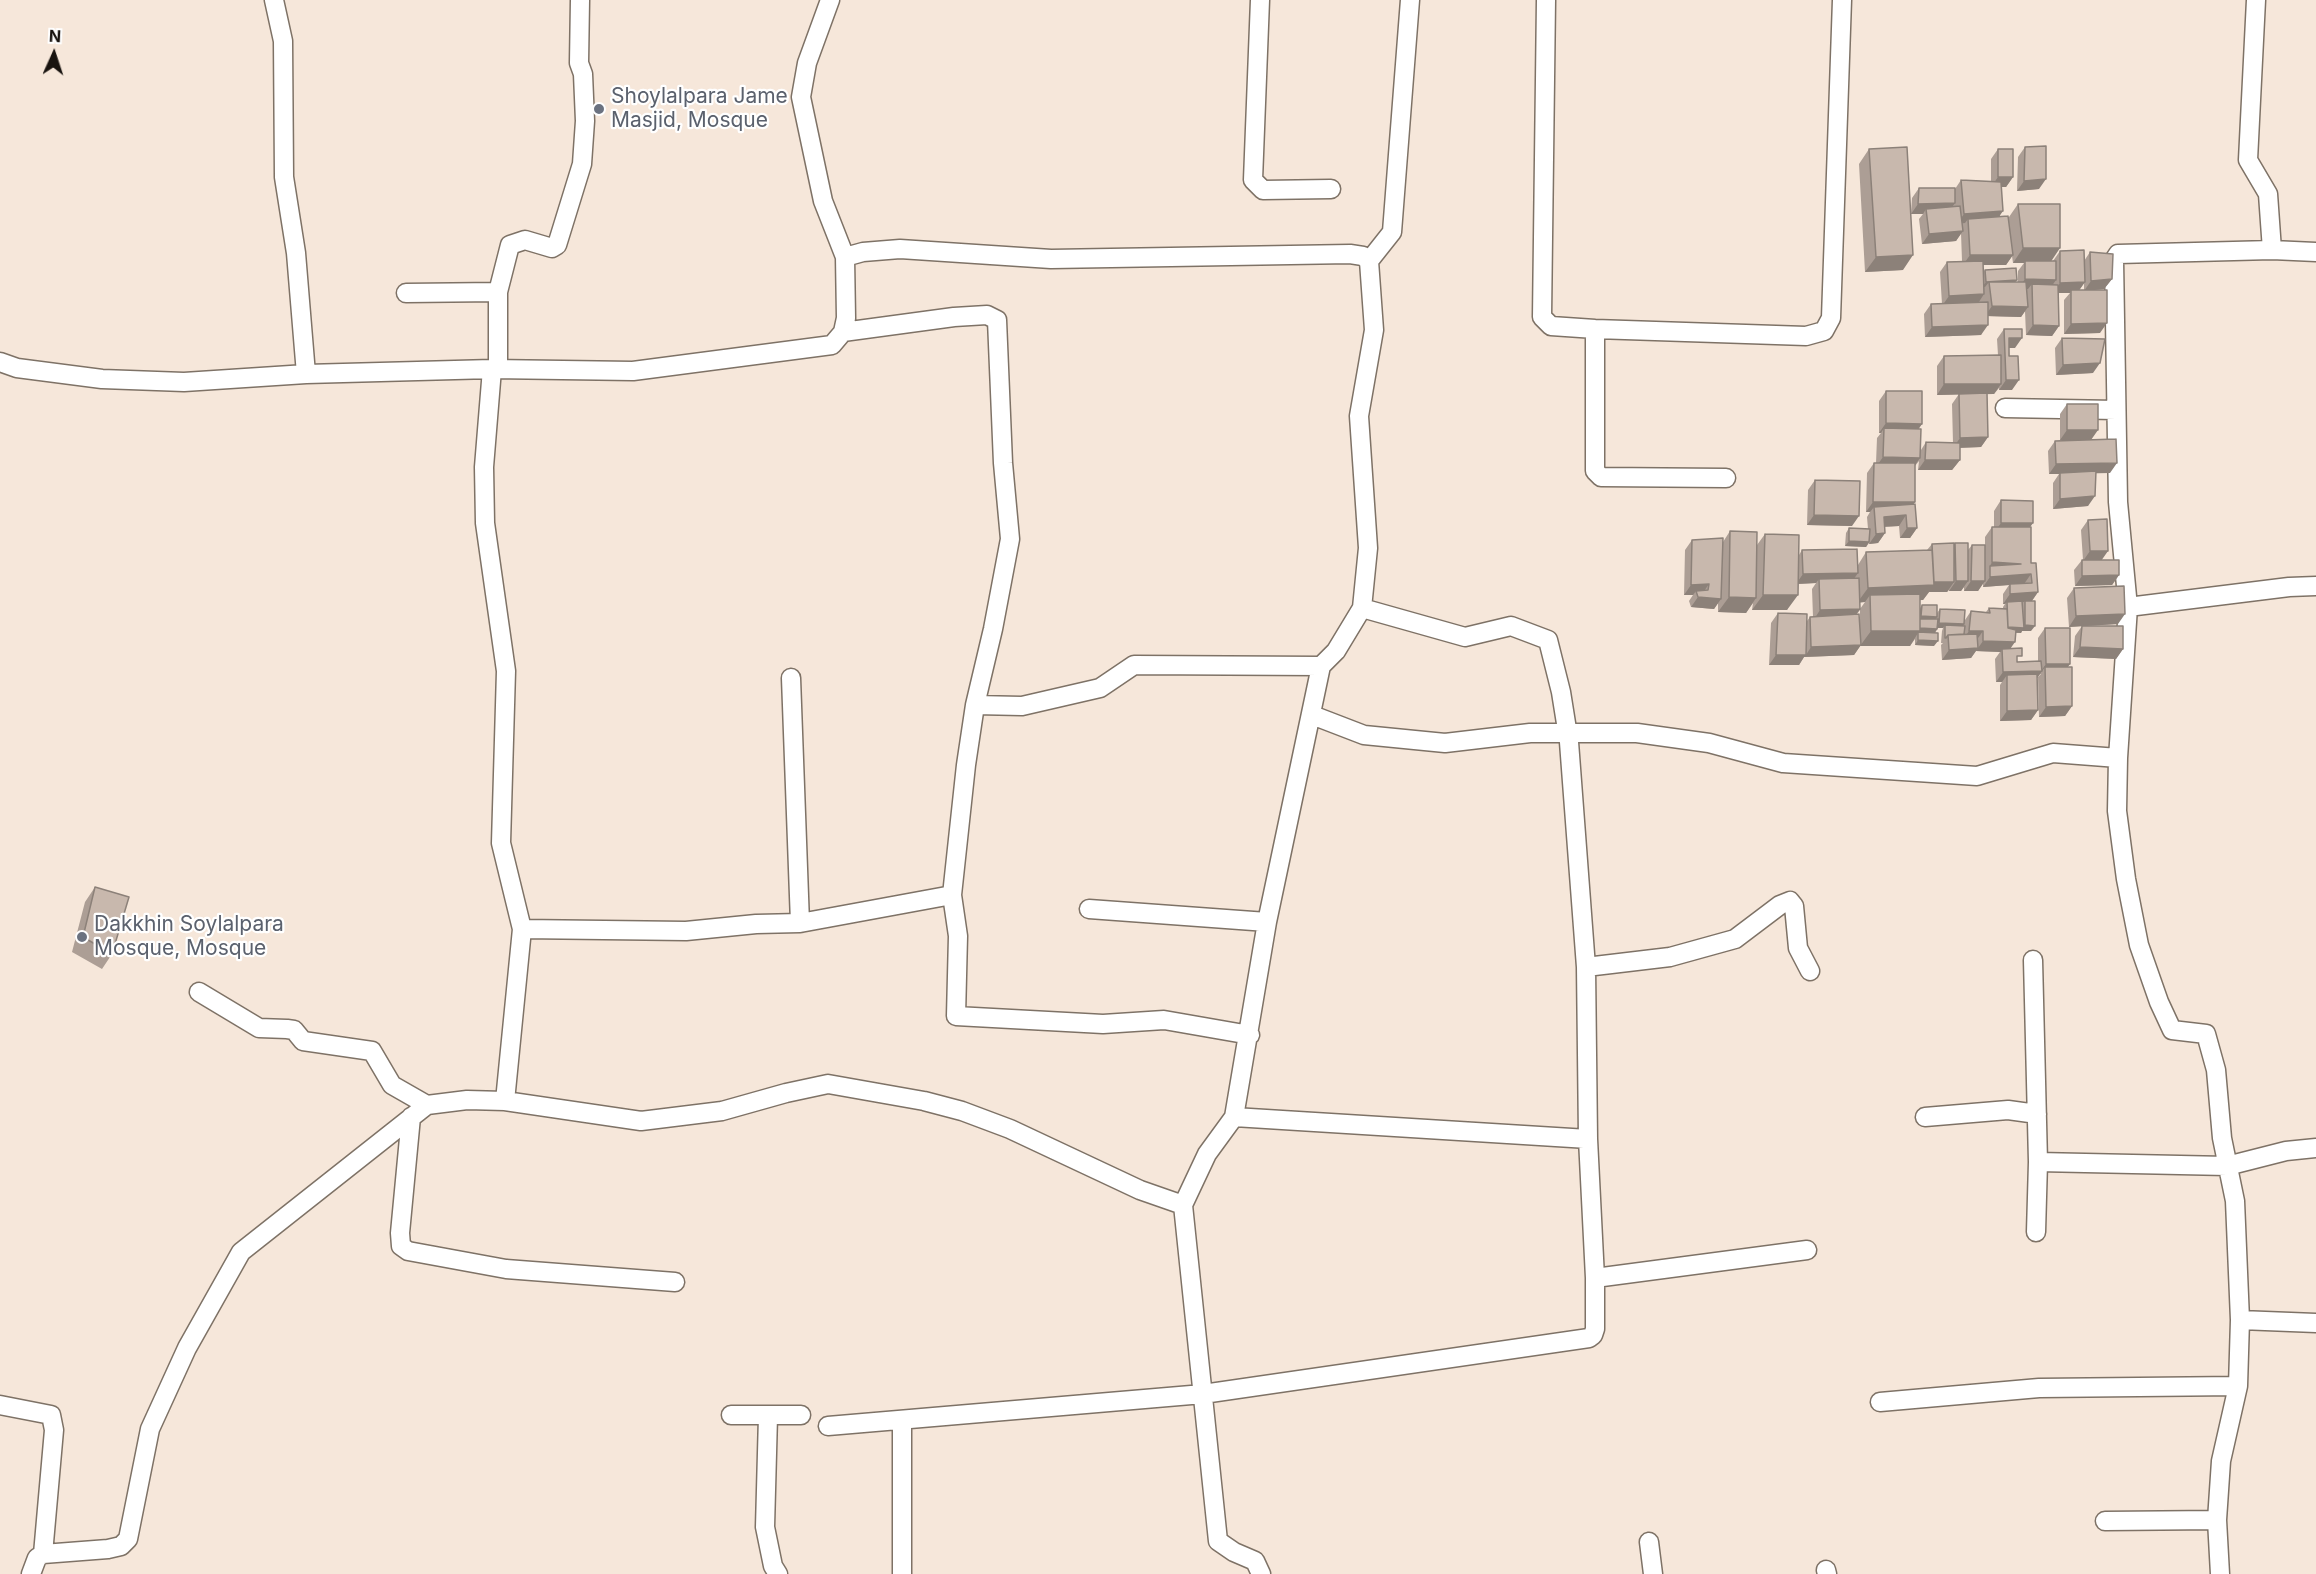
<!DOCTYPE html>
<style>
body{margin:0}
#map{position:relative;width:2316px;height:1574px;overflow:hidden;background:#f6e7da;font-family:Inter,sans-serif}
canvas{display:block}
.north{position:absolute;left:24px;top:24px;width:60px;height:60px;-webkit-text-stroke:4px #fff;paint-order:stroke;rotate:3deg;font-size:16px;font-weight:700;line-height:24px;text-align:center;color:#18130f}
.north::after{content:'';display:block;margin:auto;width:21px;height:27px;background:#18130f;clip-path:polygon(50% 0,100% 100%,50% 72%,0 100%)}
</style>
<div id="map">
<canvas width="2316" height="1574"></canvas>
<div class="north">N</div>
</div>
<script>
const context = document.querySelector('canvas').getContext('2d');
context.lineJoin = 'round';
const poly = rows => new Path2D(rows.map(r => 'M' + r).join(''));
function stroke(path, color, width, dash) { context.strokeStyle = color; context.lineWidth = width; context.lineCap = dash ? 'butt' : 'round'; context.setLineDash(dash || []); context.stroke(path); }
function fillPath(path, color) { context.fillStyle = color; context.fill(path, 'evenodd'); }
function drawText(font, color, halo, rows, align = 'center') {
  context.font = font + ' Inter,sans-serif'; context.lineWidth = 4.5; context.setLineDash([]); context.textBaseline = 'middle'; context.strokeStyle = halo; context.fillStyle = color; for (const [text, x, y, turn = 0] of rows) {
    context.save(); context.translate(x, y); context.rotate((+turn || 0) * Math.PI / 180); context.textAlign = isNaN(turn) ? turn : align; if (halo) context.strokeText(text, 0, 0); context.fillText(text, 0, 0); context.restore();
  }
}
const minor = poly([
 [274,0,283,41,284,177,296,253,306,374],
 [830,0,807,63,801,97,823,201,845,257],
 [1260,0,1253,180,1263,190,1331,189],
 [1546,0,1542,317,1551,326,1595,329,1806,336,1824,331,1831,318,1842,0],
 [2272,250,2316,252],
 [1369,261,1392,232,1410,0],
 [406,293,498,292],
 [1595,329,1595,471,1601,477,1726,478],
 [843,332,954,317,987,315,997,320,1003,463,1010,539,993,629,975,705,966,765,952,895,958,936,956,1016,1103,1024,1164,1020,1250,1035],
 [0,362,17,368,102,379,184,382,306,374,492,369,633,371,832,345,843,332,846,318,845,257,863,252,900,249,1051,259,1350,254,1363,256,1369,261,1374,330,1359,416,1368,548,1362,608,1336,651,1321,666,1267,922,1234,1117,1207,1154,1183,1205,1218,1541,1234,1552,1255,1561,1261,1574],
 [492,369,484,467,485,523,506,671,501,843,522,929,505,1101],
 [498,369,498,292,510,245,525,240,552,248,557,245,582,164,585,121,583,74,579,63,580,0],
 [2005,408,2116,410],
 [2128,607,2289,587,2316,586],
 [791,678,800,923],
 [975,705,1022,706,1100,688,1134,665,1321,666],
 [1312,715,1364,735,1445,743,1530,733,1637,733,1709,743,1783,763,1977,776,2053,753,2118,758],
 [1089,909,1267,922],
 [522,929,686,931,756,924,800,923,952,895],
 [2033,960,2038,1162,2036,1232],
 [1586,967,1670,957,1735,939,1780,905,1790,901,1794,906,1798,948,1810,971],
 [199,992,259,1028,287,1029,294,1030,303,1041,372,1051,392,1085,427,1105],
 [411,1117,400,1233,401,1246,408,1251,506,1269,675,1282],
 [1234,1117,1588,1139],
 [1925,1117,2008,1110,2037,1114],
 [2038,1162,2227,1166,2286,1151,2316,1148],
 [1595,1278,1807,1250],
 [2240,1320,2316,1323],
 [1880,1402,2039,1388,2238,1386],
 [0,1405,51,1415,54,1430,43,1554],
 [731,1415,801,1415],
 [768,1416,765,1527,773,1566,778,1574],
 [828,1426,1203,1394,1589,1338,1593,1335,1595,1329,1595,1278,1588,1139,1586,967,1569,742,1561,692,1548,640,1511,626,1465,637,1362,608],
 [2105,1521,2217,1520],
 [1649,1542,1653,1574],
 [1826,1570,1827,1574],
 [31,1574,37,1558,43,1554,108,1549,121,1546,128,1539,150,1429,187,1348,241,1252,427,1105,467,1100,505,1101,641,1121,722,1111,786,1093,828,1084,924,1101,962,1111,1010,1129,1140,1190,1183,1205],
 [902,1574,902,1421],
 [2220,1574,2217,1520,2221,1461,2238,1386,2240,1320,2235,1201,2222,1138,2216,1070,2206,1034,2172,1030,2159,1002,2139,945,2126,879,2117,811,2118,758,2128,607,2118,502,2114,260,2118,254,2272,250,2268,194,2248,160,2256,0]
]);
stroke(minor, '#7e7266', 21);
stroke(minor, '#fff', 18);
fillPath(poly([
 [2025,147,2039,189,2017,191,2018,157],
 [1869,149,1903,270,1865,272,1859,164],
 [1998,149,2013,177,2006,187,2002,187,2000,216,2009,217,2018,204,2051,261,2053,261,2060,251,2084,261,2090,252,2112,279,2104,289,2092,290,2100,333,2064,334,2064,300,2070,293,2059,293,2059,326,2052,336,2026,335,2025,311,2021,317,1988,316,1981,335,1925,337,1924,314,1931,304,1942,304,1940,272,1947,262,1962,261,1961,233,1956,241,1922,244,1919,219,1923,214,1911,214,1912,198,1919,188,1955,189,1961,180,1991,182,1991,159],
 [2012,256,2013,263,2024,263,2018,271,2018,282,2015,282,2017,280,1985,270,1983,273,1983,265,2006,265],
 [2084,283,2084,290,2079,290],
 [2004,329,2015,348,2009,348,2012,390,1999,390,1999,388,1994,394,1987,394,1988,437,1981,447,1960,448,1960,460,1952,470,1918,470,1919,461,1915,466,1915,502,1913,504,1917,528,1910,538,1900,538,1899,526,1884,527,1885,533,1878,543,1869,544,1869,543,1866,547,1845,546,1846,533,1849,528,1868,529,1867,517,1870,512,1866,512,1867,473,1874,463,1876,463,1877,438,1881,433,1879,433,1879,401,1886,391,1922,424,1918,429,1921,450,1926,442,1953,443,1952,404,1959,394,1937,395,1937,366,1944,356,1998,355,1997,339],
 [2062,338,2093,373,2056,375,2055,348],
 [2067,404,2091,440,2110,473,2096,473,2088,506,2053,509,2053,483,2059,474,2049,474,2048,451,2055,441,2082,440,2060,440,2060,414],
 [1815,480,1852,526,1807,525,1808,490],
 [2001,500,2030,527,2031,563,2038,592,2032,601,2031,631,2022,631,2021,633,2016,633,2010,649,2018,662,2038,661,2038,638,2045,628,2068,667,2072,706,2065,716,2039,717,2038,677,2041,674,2040,674,2037,678,2038,710,2031,720,2000,721,2000,685,2002,682,1996,682,1995,659,2000,652,1976,651,1971,658,1942,660,1941,645,1943,643,1941,643,1942,631,1943,628,1938,628,1935,633,1934,646,1915,645,1915,639,1910,646,1860,646,1854,655,1804,657,1799,665,1769,665,1771,623,1778,613,1807,621,1810,617,1813,617,1812,589,1816,583,1798,584,1787,610,1752,610,1753,603,1746,613,1718,612,1718,603,1714,609,1691,607,1689,601,1693,595,1684,595,1685,550,1692,540,1723,542,1730,531,1757,545,1765,534,1799,555,1802,550,1858,565,1866,552,1927,550,1932,544,1954,545,1955,543,1968,550,1972,545,1985,572,1985,537,1992,527,1994,527,1994,511],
 [1983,583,1983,587,2009,585,2003,594,2003,604,2005,604,2003,607,2003,609,1989,608,1986,612,1971,611,1965,620,1940,609,1937,613,1922,605,1920,608,1920,600,1923,600,1929,592,1947,592,1949,590,1949,591,1961,591,1964,587,1964,591,1978,591],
 [1860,602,1865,602,1860,609],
 [1860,610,1860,627,1857,614],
 [2088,520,2101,560,2119,575,2112,585,2075,586,2074,570,2082,560,2083,560,2081,530],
 [2074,588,2118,624,2084,626,2123,649,2116,659,2073,657,2075,636,2082,626,2069,627,2067,598],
 [95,887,112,954,102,969,72,952,85,902]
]), '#ac9e95');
fillPath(poly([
 [1998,177,2013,177,2006,187,1991,187],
 [2046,179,2039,189,2017,191,2024,181],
 [1955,203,1948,213,1926,209,1923,214,1911,214,1918,204],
 [2003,211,1996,221,1968,219,1965,223,1957,224,1964,214],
 [1963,231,1956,241,1922,244,1929,234],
 [2023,248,2060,248,2050,263,2025,261,2024,263,2013,263],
 [1913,255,1903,270,1865,272,1876,257],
 [1970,255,2013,255,2006,265,1963,265],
 [2025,279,2056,280,2049,290,2032,284,2028,289,2018,289],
 [2112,279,2104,289,2084,291,2091,281],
 [2017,280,2013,285,1989,282,1985,287,1982,287,1986,282],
 [2085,282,2078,292,2071,290,2070,293,2053,293,2060,283],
 [1984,294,1977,305,1942,306,1949,296],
 [1992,306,2028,307,2021,317,1985,316],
 [2107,323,2100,333,2064,334,2071,324],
 [1988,325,1981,335,1925,337,1932,327],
 [2033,325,2059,326,2052,336,2026,335],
 [2009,338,2022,338,2015,348,2005,348],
 [2100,363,2093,373,2056,375,2063,365],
 [2006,380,2019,380,2012,390,1999,390],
 [1944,384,2001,384,1994,394,1937,395],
 [1886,423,1922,424,1915,434,1884,428,1881,433,1879,433],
 [2067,430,2098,430,2091,440,2060,440],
 [1988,437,1981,447,1953,448,1960,438],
 [1883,457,1920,458,1913,468,1876,467],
 [1925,460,1960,460,1952,470,1918,470],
 [2117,463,2110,473,2060,474,2060,473,2059,474,2049,474,2056,464],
 [2095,496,2088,506,2053,509,2060,499],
 [1873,502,1915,502,1908,512,1874,507,1870,512,1866,512],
 [1814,515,1859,516,1852,526,1807,525],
 [1906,515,1899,526,1877,527,1884,517],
 [2001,523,2033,523,2026,533,1994,533],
 [1907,528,1917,528,1910,538,1900,538],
 [1885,533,1878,543,1869,544,1876,534],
 [1849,541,1869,542,1866,547,1845,546],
 [2090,551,2108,551,2101,561,2083,561],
 [1992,562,2021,564,1990,566],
 [1858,573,1851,583,1819,579,1816,583,1796,584,1803,574],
 [2031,574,2024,584,2010,584,2009,585,1983,587,1990,577],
 [2119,575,2112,585,2075,586,2082,576],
 [1956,581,1968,581,1961,591,1949,591],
 [1971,581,1985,581,1978,591,1964,591],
 [1932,582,1954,582,1947,592,1929,592,1923,600,1871,602,1870,595,1865,602,1857,603,1868,588],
 [1709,584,1702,594,1696,591,1693,595,1684,595,1691,585],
 [2038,592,2031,602,2025,601,2024,602,2007,604,2007,602,2005,604,2003,604,2010,594],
 [1763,595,1798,595,1787,610,1752,610],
 [1698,597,1721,599,1714,609,1691,607],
 [1729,597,1756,598,1746,613,1718,612],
 [1860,609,1853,619,1813,621,1820,610],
 [2125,614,2118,624,2069,627,2076,616],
 [1921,616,1937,617,1933,622,1918,622],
 [1939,623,1964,624,1961,629,1945,625,1943,628,1936,628],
 [2025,625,2035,626,2031,631,2022,631,2021,633,2004,632,2008,627,2023,628],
 [1918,628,1937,629,1934,634,1918,633,1910,646,1860,646,1871,631],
 [1969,631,1983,631,1976,641,1962,641],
 [1918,640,1938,641,1934,646,1915,645],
 [1983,641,2015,642,2008,652,2002,649,2001,652,1976,651],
 [1861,645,1854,655,1804,657,1799,665,1769,665,1776,655,1806,655,1811,647],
 [2080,647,2123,649,2116,659,2073,657],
 [1978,648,1971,658,1942,660,1949,650],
 [2046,664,2070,664,2063,674,2045,667,2035,681,2007,675,2002,682,1996,682,2003,672,2041,671],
 [2072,706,2065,716,2039,717,2046,707],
 [2038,710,2031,720,2000,721,2007,711]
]), '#8c8179');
const building = poly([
 [2046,146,2046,179,2024,181,2025,147,2046,146],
 [1907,147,1913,255,1876,257,1869,149,1907,147],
 [1998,149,2013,149,2013,177,1998,177,1998,149],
 [1961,180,2001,182,2003,211,1964,214,1961,180],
 [1919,188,1955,188,1955,203,1918,204,1919,188],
 [2018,204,2060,204,2060,248,2023,248,2018,204],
 [1960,206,1963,231,1929,234,1926,209,1960,206],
 [2008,216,2013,255,1970,255,1968,219,2008,216],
 [2084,250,2085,282,2060,283,2060,251,2084,250],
 [2090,252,2113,254,2112,279,2091,281,2090,252],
 [1983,261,1984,294,1949,296,1947,262,1983,261],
 [2025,261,2056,261,2056,280,2025,279,2025,261],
 [2016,268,2017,280,1986,282,1985,270,2016,268],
 [1989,282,2026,282,2028,307,1992,306,1989,282],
 [2032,284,2058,285,2059,326,2033,325,2032,284],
 [2071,290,2107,290,2107,323,2071,324,2071,290],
 [1988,302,1988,325,1932,327,1931,304,1988,302],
 [2004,329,2022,329,2022,338,2009,338,2009,356,2018,356,2019,380,2006,380,2004,329],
 [2062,338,2105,339,2100,363,2063,365,2062,338],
 [2001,355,2001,384,1944,384,1944,356,2001,355],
 [1886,391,1922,391,1922,424,1886,423,1886,391],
 [1987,393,1988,437,1960,438,1959,394,1987,393],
 [2067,404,2098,404,2098,430,2067,430,2067,404],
 [1884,428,1921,429,1920,458,1883,457,1884,428],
 [2116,439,2117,463,2056,464,2055,441,2116,439],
 [1926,442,1960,443,1960,460,1925,460,1926,442],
 [1874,463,1915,463,1915,502,1873,502,1874,463],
 [2096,471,2095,496,2060,499,2060,473,2096,471],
 [1815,480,1860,481,1859,516,1814,515,1815,480],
 [2001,500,2033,501,2033,523,2001,523,2001,500],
 [1915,504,1917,528,1907,528,1906,515,1884,517,1885,533,1876,534,1874,507,1915,504],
 [2107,519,2108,551,2090,551,2088,520,2107,519],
 [1992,527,2031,527,2031,563,2036,563,2038,592,2010,594,2010,584,2032,583,2031,574,1990,577,1990,566,2021,564,1992,562,1992,527],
 [1849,528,1870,529,1869,542,1849,541,1849,528],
 [1730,531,1757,532,1756,598,1729,597,1730,531],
 [1765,534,1799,535,1798,595,1763,595,1765,534],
 [1723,538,1721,599,1698,597,1696,591,1708,590,1709,584,1691,585,1692,540,1723,538],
 [1954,543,1954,582,1934,582,1932,544,1954,543],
 [1955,543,1968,543,1968,581,1956,581,1955,543],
 [1972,545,1985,545,1985,581,1971,581,1972,545],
 [1857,549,1858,573,1803,574,1802,550,1857,549],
 [1932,550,1934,585,1868,588,1866,552,1932,550],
 [2082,560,2119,560,2119,575,2082,576,2082,560],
 [1859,578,1860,609,1820,610,1819,579,1859,578],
 [2124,586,2125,614,2076,616,2074,588,2124,586],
 [1920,594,1920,631,1871,631,1870,595,1920,594],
 [2022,601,2024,628,2008,627,2007,602,2022,601],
 [2025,601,2035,601,2035,626,2025,625,2025,601],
 [1922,605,1937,605,1937,617,1921,616,1922,605],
 [1989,608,2007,609,2008,628,2016,630,2015,642,1983,641,1983,631,1969,631,1971,611,1990,613,1989,608],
 [1940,609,1965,610,1964,624,1939,623,1940,609],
 [1778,613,1807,614,1806,655,1776,655,1778,613],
 [1859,614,1861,645,1811,647,1810,617,1859,614],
 [1920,619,1938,619,1937,629,1920,628,1920,619],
 [1945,625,1965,626,1964,634,1948,635,1946,638,1945,638,1945,625],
 [2082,626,2123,626,2123,649,2080,647,2082,626],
 [2045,628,2070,628,2070,664,2046,664,2045,628],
 [1918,632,1938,633,1938,641,1918,640,1918,632],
 [1977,634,1978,648,1949,650,1948,635,1977,634],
 [2022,648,2022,656,2017,656,2017,662,2041,661,2042,671,2003,672,2002,649,2022,648],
 [2045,667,2072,667,2072,706,2046,707,2045,667],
 [2037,674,2038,710,2007,711,2007,675,2037,674],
 [95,887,129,897,112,954,83,937,95,887]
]);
fillPath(building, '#c8b8ad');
stroke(building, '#8c8179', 1.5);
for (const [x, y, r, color] of [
 [599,109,6,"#6b7280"],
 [82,937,6,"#6b7280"]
]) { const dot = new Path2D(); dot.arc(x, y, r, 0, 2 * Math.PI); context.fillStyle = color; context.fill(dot); stroke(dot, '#fff', 2); }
drawText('21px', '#5b616d', '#fff', [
 ["Shoylalpara Jame",611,97],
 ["Masjid, Mosque",611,121],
 ["Dakkhin Soylalpara",94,925],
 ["Mosque, Mosque",94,949]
], 'left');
</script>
